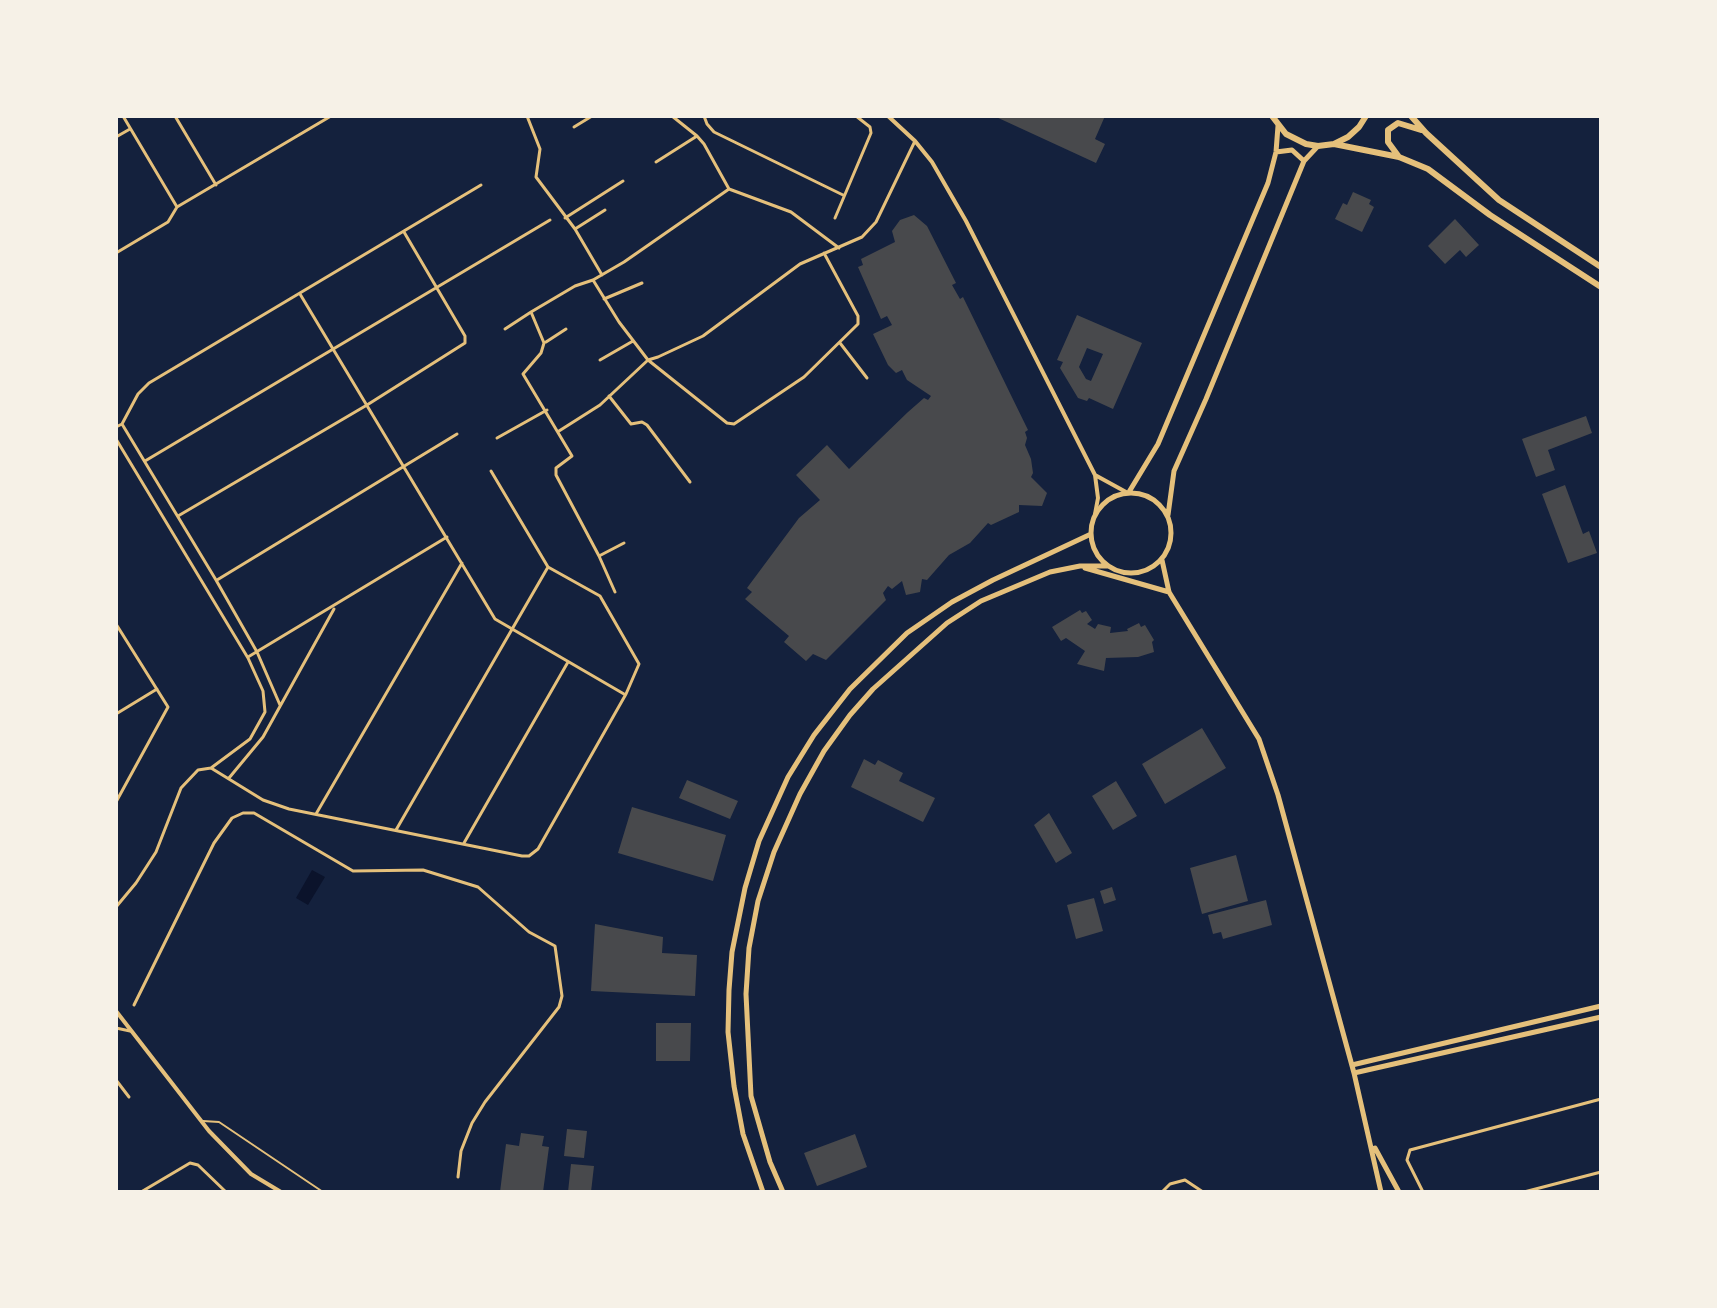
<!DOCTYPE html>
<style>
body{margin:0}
#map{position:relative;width:1717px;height:1308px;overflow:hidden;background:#14213d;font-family:"Open Sans",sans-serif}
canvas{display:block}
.frame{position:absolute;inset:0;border:118px solid #f6f1e7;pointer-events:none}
</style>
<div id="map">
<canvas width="1717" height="1308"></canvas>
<div class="frame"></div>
</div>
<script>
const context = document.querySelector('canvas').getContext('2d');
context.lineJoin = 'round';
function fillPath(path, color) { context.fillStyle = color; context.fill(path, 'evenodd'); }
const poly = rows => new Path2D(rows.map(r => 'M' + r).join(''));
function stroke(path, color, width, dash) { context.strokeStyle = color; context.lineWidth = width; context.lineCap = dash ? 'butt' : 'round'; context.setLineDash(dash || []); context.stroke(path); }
fillPath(poly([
 [312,870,325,877,308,905,296,898]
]), '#0b132b');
fillPath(poly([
 [994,116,1105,116,1095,139,1105,144,1096,163],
 [1353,192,1371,200,1369,204,1374,207,1362,232,1335,219,1343,203,1347,205],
 [914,215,927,226,956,283,952,285,960,299,963,297,1028,430,1025,432,1027,438,1025,445,1031,459,1033,473,1031,477,1047,493,1042,506,1019,505,1019,512,991,525,988,523,970,543,949,555,927,580,922,579,920,592,906,595,902,581,892,589,888,586,883,593,886,600,826,660,813,654,806,661,784,642,789,636,745,599,752,592,747,588,799,518,820,500,796,475,827,445,849,469,908,412,924,398,928,400,931,396,907,380,902,370,896,373,888,365,873,334,892,325,887,316,881,319,858,267,863,265,861,259,895,242,892,231,900,220],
 [1455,219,1479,245,1466,257,1460,250,1445,264,1428,246],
 [1077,315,1142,343,1113,409,1089,398,1087,401,1078,398,1060,368,1063,362,1057,360],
 [1087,348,1103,354,1091,381,1086,379,1079,367],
 [1586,416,1592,433,1548,450,1555,470,1536,477,1522,439],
 [1565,485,1583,534,1589,531,1597,553,1568,563,1542,494],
 [1080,610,1082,613,1086,611,1092,620,1087,624,1092,627,1095,629,1098,624,1111,627,1110,633,1128,631,1127,629,1139,623,1141,627,1145,625,1154,640,1152,642,1154,652,1138,657,1106,658,1104,671,1077,664,1085,651,1066,638,1061,641,1052,627],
 [1202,728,1226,768,1165,804,1142,764],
 [864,759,875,765,878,760,903,773,899,781,935,798,923,822,851,787],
 [687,780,738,801,730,819,679,798],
 [1116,781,1137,816,1113,830,1092,796],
 [632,807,726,835,713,881,618,853],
 [1049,813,1072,853,1056,863,1034,825],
 [1236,855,1248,901,1202,914,1190,868],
 [1112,887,1116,900,1104,904,1100,891],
 [1094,898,1103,931,1076,939,1067,905],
 [1266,900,1272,925,1223,939,1221,932,1213,934,1208,915],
 [595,924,663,937,662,953,697,955,695,996,591,991],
 [656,1023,691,1023,690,1061,656,1061],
 [567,1129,587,1131,584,1158,564,1156],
 [521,1133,544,1136,542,1146,549,1147,543,1192,500,1192,506,1144,519,1146],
 [855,1134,867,1167,817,1186,804,1153],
 [571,1164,594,1166,591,1192,568,1192]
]), '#48494c');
stroke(poly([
 [203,1121,219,1122,323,1192]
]), '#e5c07b', 2);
stroke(poly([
 [123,116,177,207],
 [175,116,216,185],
 [527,116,540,149,536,177,575,229,602,275],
 [672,116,697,136],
 [704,116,707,124,714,132,843,195],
 [116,117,117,116],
 [574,127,592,116],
 [116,137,130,129],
 [656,162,697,136,704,144,729,189],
 [565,218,623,181],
 [835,218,871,133,870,127,856,116],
 [575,229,605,210],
 [116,253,168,222,177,207,331,116],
 [593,280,619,322,648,360,658,357,703,336,800,264,862,237,876,222,915,141],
 [300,294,495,619,624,694],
 [604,299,642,283],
 [505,329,531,312],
 [546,342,566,329],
 [840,343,867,378],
 [600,360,633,341],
 [609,396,631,424,642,422,647,425,690,482],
 [122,424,138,394,149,383,481,185],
 [116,427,122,424,216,580,257,652,280,705],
 [559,431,600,405,648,360,727,423,734,424,804,377,858,324,858,316,824,253],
 [497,438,547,410],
 [116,439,248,658,263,691,265,712,250,739,211,768],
 [145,461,550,220],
 [178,516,367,405,465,343,465,336,404,232],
 [599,556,624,543],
 [217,580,457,434],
 [615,592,599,556,556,475,556,468,572,456,523,374,541,353,544,343,531,312,575,286,593,280,624,262,729,189,791,212,839,248],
 [116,624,168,707,116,802],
 [248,657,447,537],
 [116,714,157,689],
 [229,778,263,737,334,609],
 [316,814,462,563],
 [396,830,548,567],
 [464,843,568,662],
 [116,907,136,883,156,852,181,788,198,770,211,768,263,800,289,809,522,856,529,856,538,849,626,694,639,664,600,596,548,567,491,471],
 [134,1005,214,843,232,818,243,813,254,813,353,871,423,870,478,887,529,932,555,946,562,996,559,1007,485,1102,472,1123,461,1151,458,1177],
 [116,1028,130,1031],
 [116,1080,129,1097],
 [141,1192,190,1163,198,1165,226,1192],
 [1162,1192,1170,1184,1185,1180,1203,1192],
 [1423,1192,1407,1160,1410,1150,1601,1099],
 [1524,1192,1601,1172]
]), '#e5c07b', 3);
stroke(poly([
 [888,116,915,141,932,162,966,221,1095,475,1098,498,1095,514],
 [1095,475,1126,492],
 [116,1011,209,1131,251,1174,281,1192]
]), '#e5c07b', 4);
stroke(poly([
 [1276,152,1292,150,1304,161],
 [1129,492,1158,444,1268,183,1276,152,1278,126],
 '1091 533a40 40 0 1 1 80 0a40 40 0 1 1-80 0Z',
 [1168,515,1174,471,1206,399,1304,161,1318,146],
 [1162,560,1169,592,1259,739,1278,795,1354,1073,1381,1192],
 [1085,568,1169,592],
 [1352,1065,1601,1006],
 [1354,1073,1601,1017],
 [1375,1148,1399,1192],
 [763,1192,743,1134,734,1086,728,1032,729,990,732,952,745,888,759,841,788,777,814,735,850,689,907,633,952,602,993,580,1091,534],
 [783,1192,770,1162,751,1096,746,994,749,948,758,901,774,852,800,794,824,751,850,715,873,689,947,623,981,601,1050,572,1080,566,1107,566]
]), '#e5c07b', 5);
stroke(poly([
 [1272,116,1286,134,1306,144,1318,146,1334,144,1348,137,1359,127,1366,116],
 [1411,116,1426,133,1499,200,1601,267],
 [1334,144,1399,157,1428,169,1490,215,1601,287],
 [1399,157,1388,142,1388,130,1398,123,1421,130]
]), '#e5c07b', 6);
</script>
